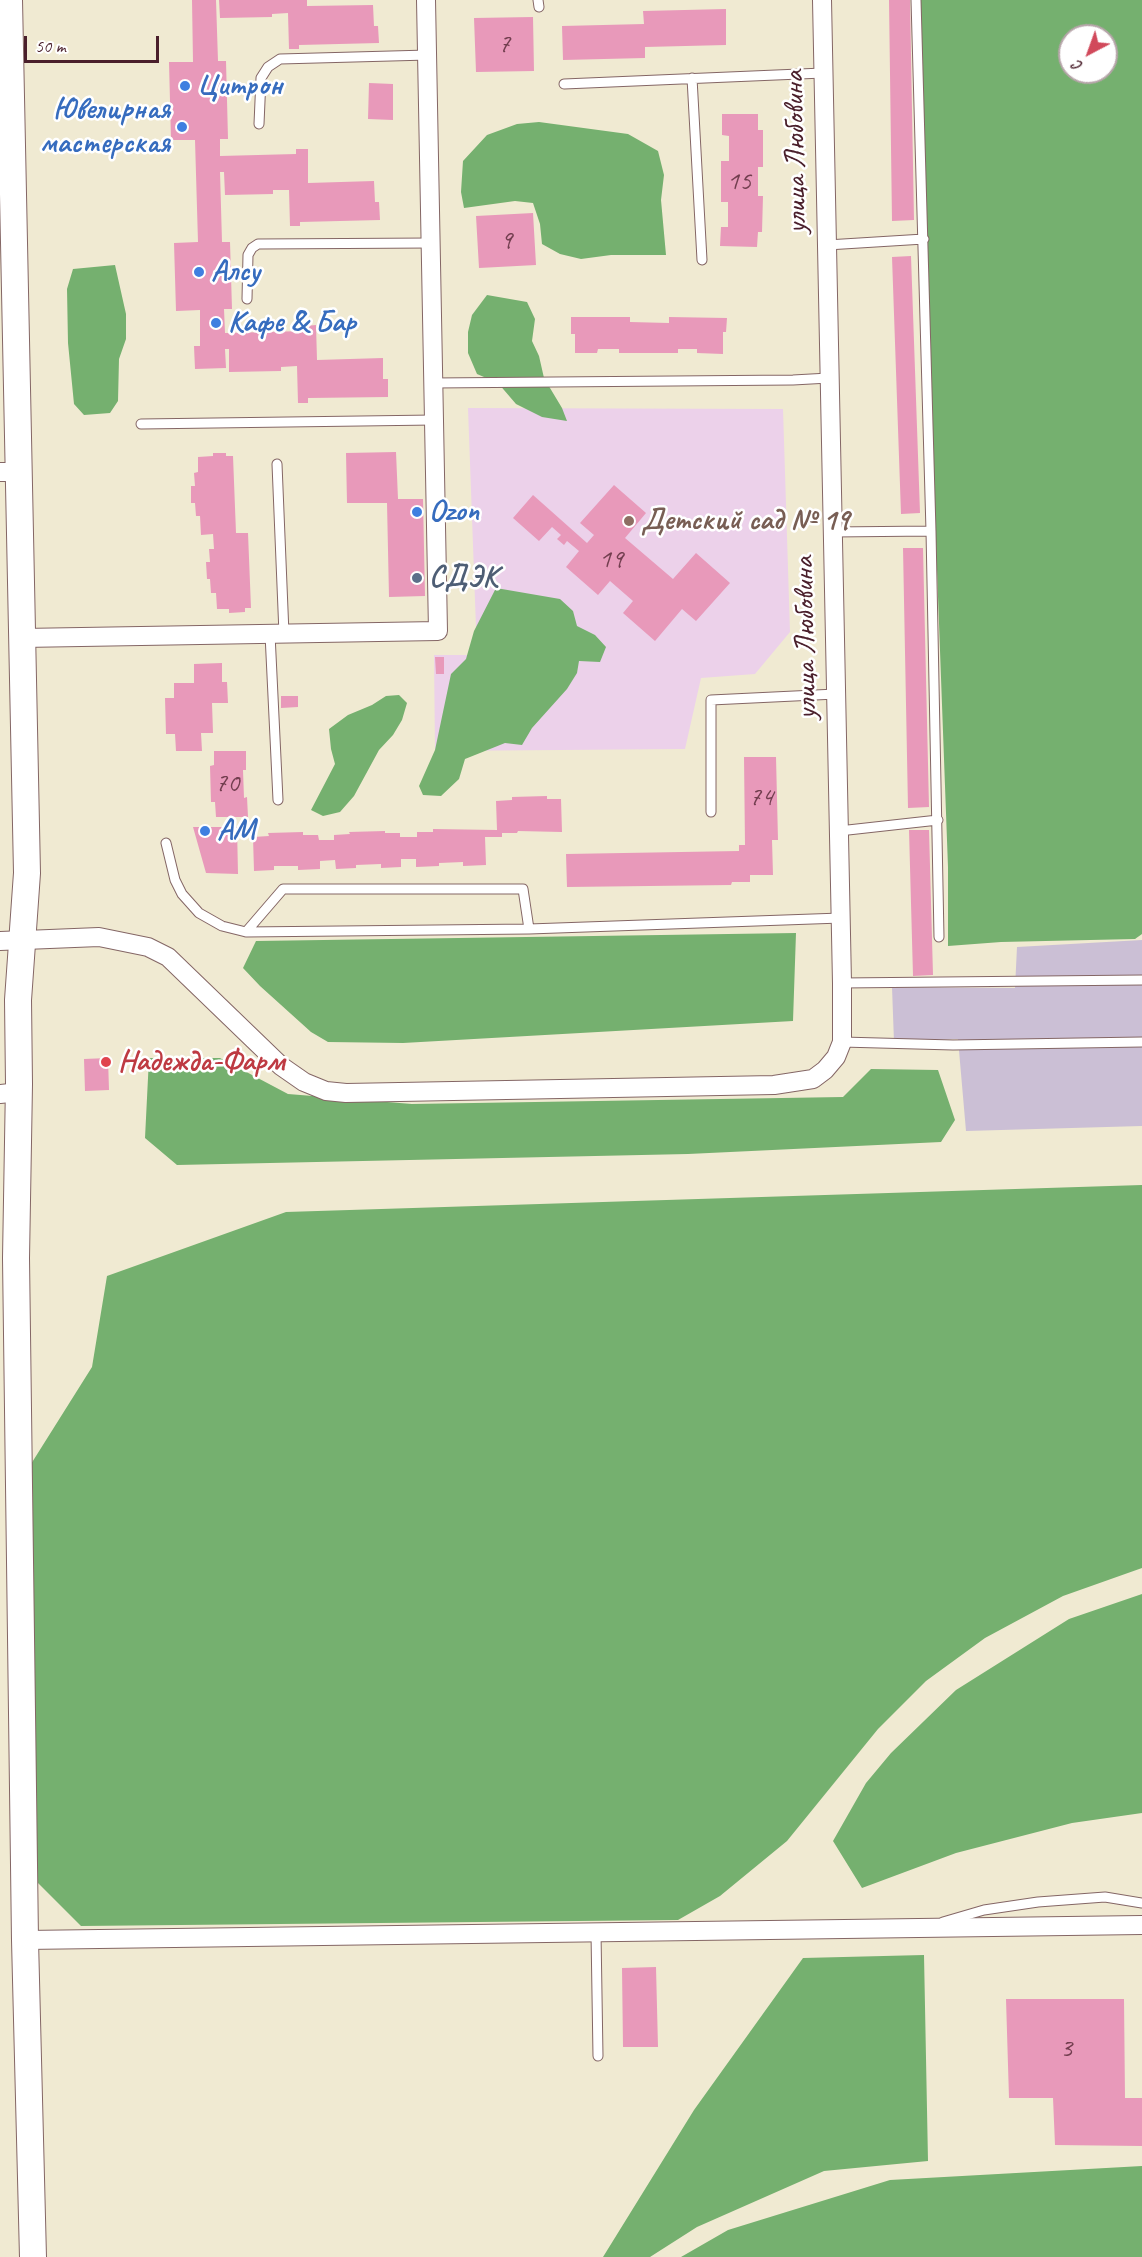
<!DOCTYPE html>
<meta charset="utf-8">
<style>
body{margin:0}
#map{position:relative;width:1142px;height:2257px;overflow:hidden;background:#f0ead2;font-family:Caveat,sans-serif}
canvas{display:block}
.north{position:absolute;left:1058px;top:24px;width:60px;height:60px;box-sizing:border-box;background:#fff;border:2px solid #b7a5aa;border-radius:50%;rotate:221deg;font-size:16px;font-weight:700;line-height:24px;text-align:center;color:#4a1f2b}
.north::after{content:'';display:block;margin:auto;width:21px;height:27px;background:#d1495b;clip-path:polygon(50% 0,100% 100%,50% 72%,0 100%)}
.scale{position:absolute;left:24px;top:36px;width:135px;height:27px;box-sizing:border-box;border:3px solid #4a1f2b;border-top:0;padding-left:8px;font-size:18px;line-height:21px;white-space:nowrap;color:#4a1f2b;-webkit-text-stroke:4px #fff;paint-order:stroke}
</style>
<div id="map">
<canvas width="1142" height="2257"></canvas>
<div class="north">С</div>
<div class="scale">50 m</div>
</div>
<script>
const context = document.querySelector('canvas').getContext('2d');
context.lineJoin = 'round';
function fillPath(path, color) { context.fillStyle = color; context.fill(path, 'evenodd'); }
const poly = rows => new Path2D(rows.map(r => 'M' + r).join(''));
function stroke(path, color, width, dash) { context.strokeStyle = color; context.lineWidth = width; context.lineCap = dash ? 'butt' : 'round'; context.setLineDash(dash || []); context.stroke(path); }
function drawText(font, color, halo, rows, align = 'center') {
  context.font = font + ' Caveat,sans-serif'; context.lineWidth = 5; context.setLineDash([]); context.textBaseline = 'middle'; context.strokeStyle = halo; context.fillStyle = color; for (const [text, x, y, turn = 0] of rows) {
    context.save(); context.translate(x, y); context.rotate((+turn || 0) * Math.PI / 180); context.textAlign = isNaN(turn) ? turn : align; if (halo) context.strokeText(text, 0, 0); context.fillText(text, 0, 0); context.restore();
  }
}
fillPath(poly([
 [468,408,783,409,790,632,755,674,701,678,685,749,435,751,434,655,477,655]
]), '#ecd1ea');
fillPath(poly([
 [1142,940,1142,1126,966,1131,958,1039,894,1042,892,987,1015,988,1017,947]
]), '#cbbfd5');
fillPath(poly([
 [916,0,1142,0,1142,934,1135,939,1001,942,948,946,948,867],
 [1070,36,1106,36,1106,72,1070,72],
 [539,122,628,134,658,151,664,175,661,200,666,255,611,255,581,259,560,254,542,244,540,224,533,203,515,201,464,208,461,192,463,161,487,135,517,124],
 [115,265,126,314,126,339,119,359,118,401,110,413,84,415,74,404,68,343,67,289,73,269],
 [487,295,527,302,535,319,532,341,539,356,544,378,562,408,567,421,542,417,516,404,498,383,477,374,468,353,468,332,472,315],
 [496,588,560,599,573,611,577,626,595,635,606,647,600,662,579,661,577,673,567,689,532,728,522,745,505,743,465,759,459,779,441,796,423,795,419,786,435,750,451,674,466,659,474,631],
 [399,695,407,703,402,720,393,735,379,750,354,796,340,812,323,816,311,810,335,764,331,749,329,729,348,715,372,705,386,696],
 [796,933,793,1021,403,1043,328,1042,311,1032,260,986,243,968,256,941],
 [149,1058,220,1058,288,1094,412,1104,843,1097,871,1069,938,1070,955,1120,941,1142,688,1154,177,1165,145,1138],
 [1142,1185,1142,1568,1063,1596,985,1638,926,1681,878,1729,787,1841,720,1896,678,1920,81,1926,36,1881,31,1464,92,1367,107,1276,286,1212],
 [1142,1594,1142,1813,1072,1823,956,1853,862,1888,833,1841,866,1783,891,1753,956,1690,1069,1619],
 [924,1955,928,2161,824,2171,697,2227,650,2257,603,2257,694,2110,803,1958],
 [1142,2166,1142,2257,681,2257,728,2230,890,2180]
]), '#75b06f');
fillPath(poly([
 [192,0,216,0,218,61,226,61,228,139,220,139,220,156,296,154,296,149,308,149,308,183,374,181,375,202,379,202,380,220,300,222,300,226,290,226,289,190,273,190,273,194,225,195,224,172,220,172,222,242,230,242,232,309,224,309,225,333,305,331,305,326,316,325,317,360,383,358,383,379,388,379,388,397,308,398,308,403,298,403,297,366,281,367,281,371,229,372,229,349,225,349,226,368,195,369,194,346,200,346,200,310,176,311,174,243,198,242,195,140,171,140,169,62,193,62],
 [219,0,307,0,307,6,373,5,374,26,378,26,379,43,299,45,299,49,289,49,288,13,272,14,272,17,220,18],
 [889,0,910,0,914,220,892,221],
 [726,9,726,45,645,47,645,58,563,60,562,26,644,24,643,11],
 [533,17,534,71,476,72,474,18],
 [369,83,393,84,393,120,368,119],
 [722,114,758,114,758,130,763,130,763,167,758,167,758,196,763,196,762,232,758,232,757,247,720,246,721,227,728,227,728,202,721,202,721,161,729,161,729,136,722,135],
 [533,213,536,265,479,268,476,216],
 [911,256,920,513,901,514,892,257],
 [571,317,630,317,630,322,669,323,669,317,727,318,726,332,723,332,723,354,697,353,697,349,678,349,678,353,619,353,619,349,598,349,597,353,575,353,575,334,571,334],
 [396,452,398,499,423,499,425,596,389,597,387,503,347,503,346,453],
 [213,453,226,453,226,456,233,456,236,533,248,533,251,608,245,608,245,612,229,613,229,609,217,609,216,593,211,593,210,579,207,579,206,562,210,562,209,549,214,549,213,534,201,535,200,516,196,516,195,503,191,503,191,486,195,486,194,473,198,472,198,457,213,456],
 [614,485,646,513,625,538,673,579,696,553,730,583,696,621,682,609,655,641,623,613,633,601,610,581,598,595,566,567,579,551,567,541,564,545,557,539,561,535,552,527,539,541,513,518,533,495,587,543,594,535,580,523],
 [903,548,923,548,929,807,908,808],
 [435,657,444,657,444,674,436,674],
 [222,663,222,682,227,682,228,703,212,703,213,733,201,733,202,751,176,751,175,734,166,734,165,698,174,698,174,683,194,683,194,664],
 [281,696,298,696,298,707,281,708],
 [214,751,246,751,246,770,243,770,244,798,247,797,248,817,216,817,215,802,211,802,210,766,214,765],
 [744,757,776,757,778,840,772,840,773,875,750,875,750,882,732,882,731,885,567,887,566,854,739,851,739,845,745,845],
 [547,796,547,799,561,799,562,832,518,831,517,833,502,833,502,837,485,837,486,865,463,866,463,862,439,863,439,866,416,867,416,859,401,859,401,867,381,868,381,864,356,865,356,868,336,869,335,860,320,861,320,869,298,870,298,866,274,866,274,870,254,871,253,837,269,836,268,833,303,832,303,835,318,835,319,840,334,840,334,835,350,834,349,832,385,831,385,833,400,833,400,837,417,837,417,832,433,832,433,829,497,830,496,801,512,800,512,797],
 [193,827,237,827,238,874,206,873],
 [909,830,929,830,933,975,913,976],
 [108,1058,109,1090,85,1091,84,1059],
 [656,1967,658,2047,623,2047,622,1968],
 [1006,1999,1124,1999,1125,2098,1142,2098,1142,2146,1055,2145,1053,2098,1009,2098]
]), '#e899ba');
const service = poly([
 [538,0,539,7],
 [916,0,931,531,939,937],
 [692,78,702,260],
 [564,84,823,73],
 [259,124,261,78,268,67,280,59,428,55],
 [827,245,924,239],
 [247,299,248,255,252,248,258,244,431,243],
 [434,383,793,380,829,378],
 [141,424,434,420],
 [277,464,284,634],
 [833,532,931,531],
 [270,634,278,800],
 [711,812,711,700,836,694],
 [839,831,938,820],
 [166,843,175,880,182,894,199,913,222,926,246,932,529,929],
 [246,932,283,889,523,889,529,929,841,918],
 [842,983,1142,980],
 [842,1042,953,1045,1142,1042],
 [943,1922,984,1910,1038,1902,1105,1897,1142,1903],
 [596,1933,598,2056]
]);
const minor = poly([
 [0,472,19,472],
 [22,638,438,631,426,0],
 [0,941,99,937,148,947,168,957,281,1066,304,1082,326,1091,346,1093,774,1085,813,1079,825,1070,836,1057,842,1042,842,983,822,0],
 [0,1094,19,1092],
 [25,1940,1142,1925]
]);
const secondary = poly([
 [9,0,27,873,18,1000,19,1084,16,1258,25,1940,33,2257]
]);
stroke(service, '#846665', 11);
stroke(minor, '#846665', 20);
stroke(secondary, '#846665', 28);
stroke(service, '#fff', 9);
stroke(minor, '#fff', 18);
stroke(secondary, '#fff', 26);
for (const [x, y, r, color] of [
 [185,86,6,"#3f7fe0"],
 [182,127,6,"#3f7fe0"],
 [199,272,6,"#3f7fe0"],
 [216,323,6,"#3f7fe0"],
 [417,512,6,"#3f7fe0"],
 [629,521,6,"#8d6e63"],
 [417,578,6,"#5c6f8a"],
 [205,831,6,"#3f7fe0"],
 [106,1062,6,"#e0444e"]
]) { const dot = new Path2D(); dot.arc(x, y, r, 0, 2 * Math.PI); context.fillStyle = color; context.fill(dot); stroke(dot, '#fff', 2); }
drawText('27px', '#723e4f', null, [
 ["7",504,45],
 ["15",739,182],
 ["9",506,241],
 ["19",611,560],
 ["70",227,784],
 ["74",761,798],
 ["3",1066,2049]
]);
drawText('bold 30px', '#366cbe', '#fff', [
 ["Цитрон",197,86],
 ["Ювелирная",170,110,"right"],
 ["мастерская",170,144,"right"],
 ["Алсу",211,272],
 ["Кафе & Бар",228,323],
 ["Ozon",429,512],
 ["АМ",217,831]
], 'left');
drawText('30px', '#4a1f2b', '#fff', [
 ["улица Любовина",796,152,-91],
 ["улица Любовина",806,638,-91]
]);
drawText('bold 30px', '#785e54', '#fff', [
 ["Детский сад № 19",641,521]
], 'left');
drawText('bold 30px', '#4e5e75', '#fff', [
 ["СДЭК",429,578]
], 'left');
drawText('bold 30px', '#be3a42', '#fff', [
 ["Надежда-Фарм",118,1062]
], 'left');
</script>
